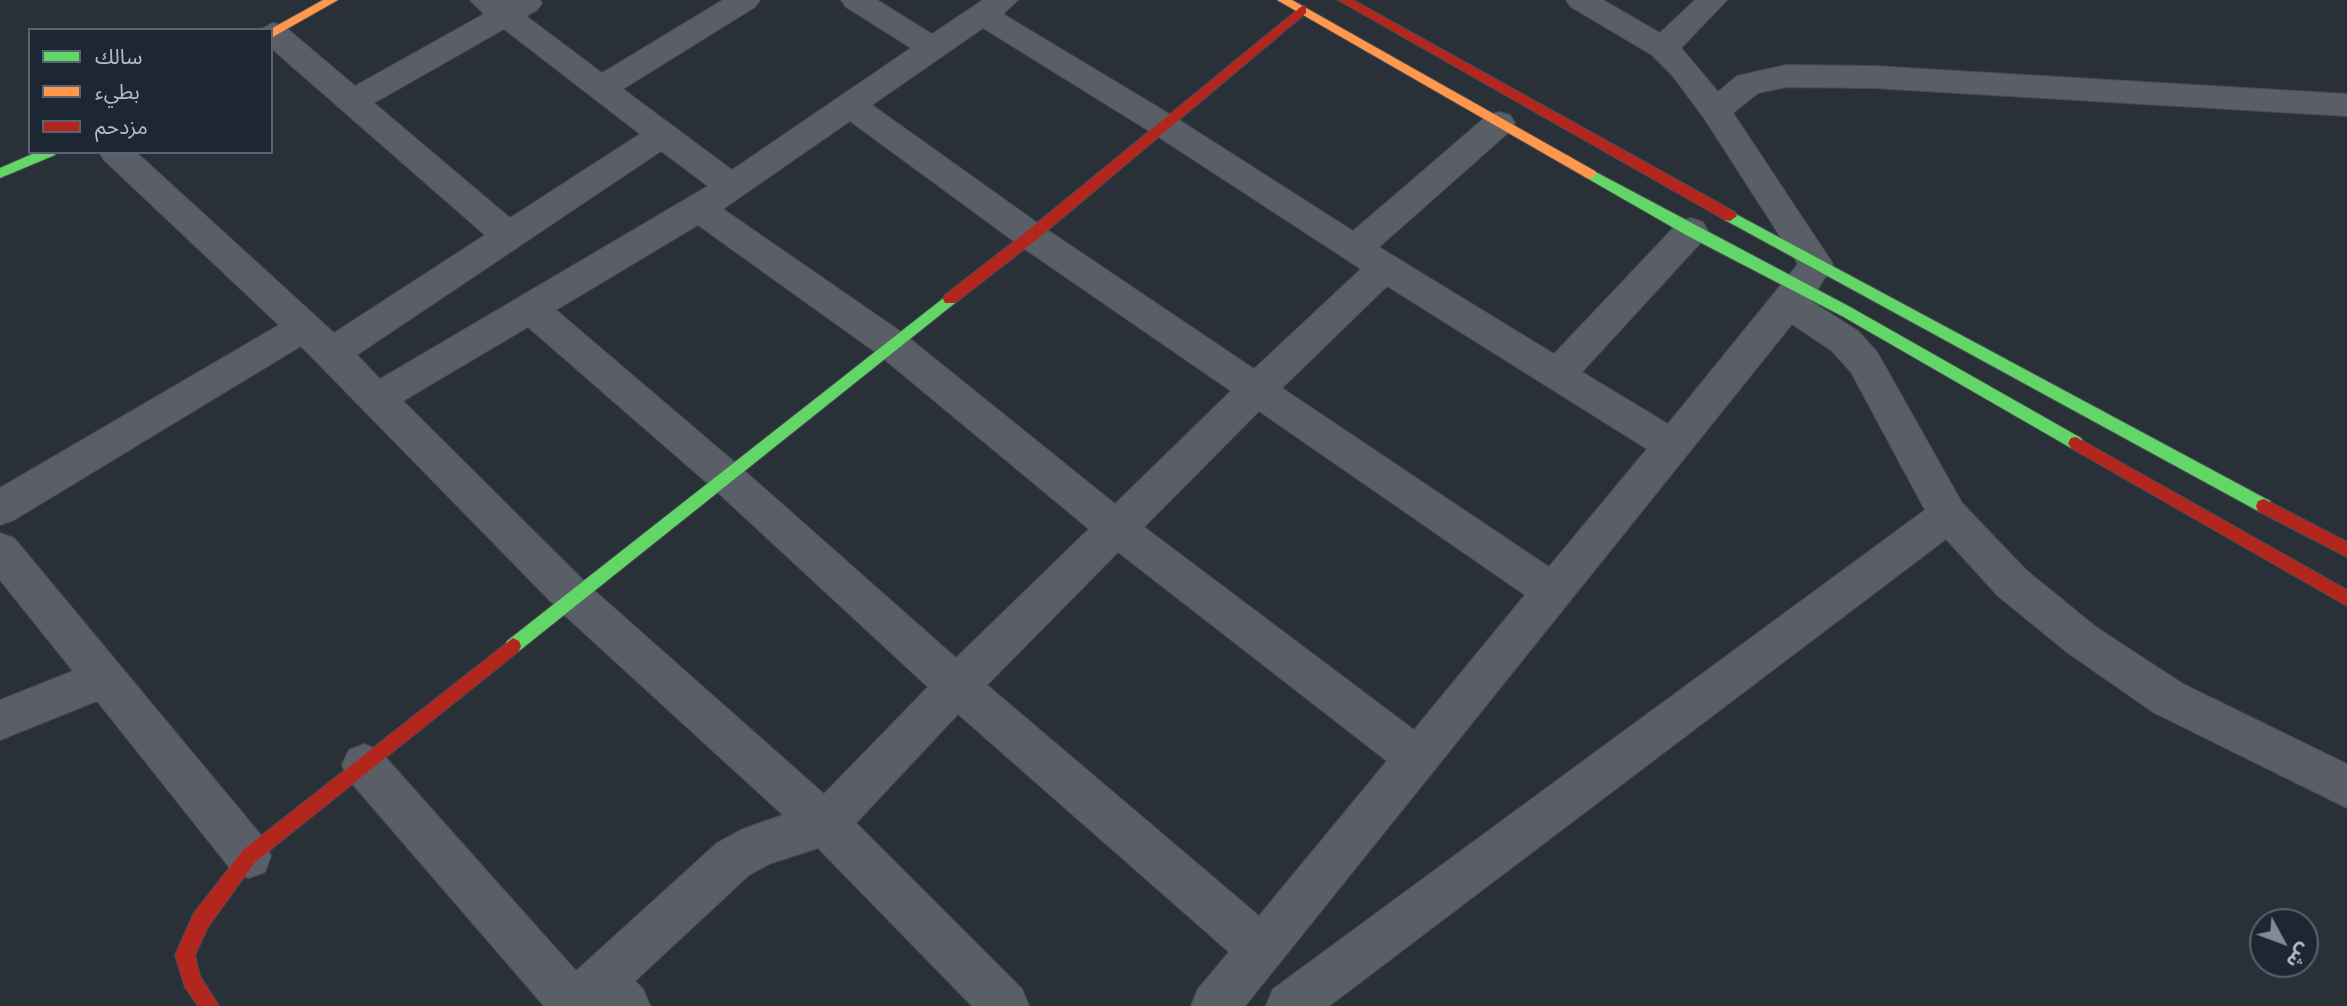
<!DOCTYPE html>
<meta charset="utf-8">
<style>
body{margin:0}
#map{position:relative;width:2347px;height:1006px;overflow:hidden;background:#2a3038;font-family:Montserrat,"Noto Sans Arabic",sans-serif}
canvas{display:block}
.legend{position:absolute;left:28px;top:28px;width:245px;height:126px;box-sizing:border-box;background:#1d2633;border:2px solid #59626f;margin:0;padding:9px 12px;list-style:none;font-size:21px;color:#b4bcc9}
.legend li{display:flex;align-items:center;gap:14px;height:35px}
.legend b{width:35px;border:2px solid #59626f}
.north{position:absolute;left:2249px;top:908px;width:70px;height:70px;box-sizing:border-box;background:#1d2633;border:2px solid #59626f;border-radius:50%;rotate:131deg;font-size:19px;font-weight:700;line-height:28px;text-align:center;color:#b4bcc9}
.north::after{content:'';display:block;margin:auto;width:24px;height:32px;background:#848b96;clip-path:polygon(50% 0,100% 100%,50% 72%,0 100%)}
</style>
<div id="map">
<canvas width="2347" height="1006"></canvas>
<ul class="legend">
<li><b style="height:9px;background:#63d668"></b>سالك</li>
<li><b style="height:9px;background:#ff974d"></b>بطيء</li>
<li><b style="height:9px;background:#b3261e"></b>مزدحم</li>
</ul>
<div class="north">ش</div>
</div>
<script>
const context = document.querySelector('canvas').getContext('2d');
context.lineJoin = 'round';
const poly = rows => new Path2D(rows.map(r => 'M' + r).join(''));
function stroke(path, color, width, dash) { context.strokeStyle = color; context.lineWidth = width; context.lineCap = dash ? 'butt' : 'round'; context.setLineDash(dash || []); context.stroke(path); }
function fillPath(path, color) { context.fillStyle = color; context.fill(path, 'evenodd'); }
const street = poly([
 [470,0,540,0,542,3,537,10,526,16,602,73,723,0,760,0,755,7,623,89,732,170,911,48,846,7,841,0,877,0,932,34,983,0,1018,0,1003,14,1176,118,1353,231,1488,115,1499,112,1510,115,1515,123,1510,131,1379,247,1554,354,1679,222,1691,218,1703,222,1708,231,1703,240,1582,372,1668,424,1798,264,1704,118,1672,75,1652,55,1571,7,1566,0,1603,0,1660,33,1695,0,1727,0,1681,48,1718,92,1737,76,1786,65,1873,66,2347,94,2347,116,1873,88,1786,87,1758,93,1733,113,1833,264,1811,301,1858,331,1877,352,1962,503,2026,570,2096,627,2183,684,2347,764,2347,808,2153,712,2068,653,1998,596,1946,539,1329,1006,1266,1006,1273,989,1925,510,1851,372,1832,351,1792,324,1245,1006,1191,1006,1198,989,1229,952,958,714,856,823,1022,989,1029,1006,972,1006,818,848,769,864,749,875,635,981,643,989,650,1006,544,1006,349,780,342,765,349,750,364,744,379,750,576,971,717,843,743,829,783,815,560,611,301,346,14,520,0,525,0,488,279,325,104,160,99,152,136,152,334,333,485,235,271,48,271,30,260,30,273,23,284,26,355,86,484,14,470,0],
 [983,28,1154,134,1361,269,1254,369,1043,227,872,105,983,28],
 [504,29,640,134,510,218,374,103,504,29],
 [850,121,1019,245,1231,391,1115,504,904,334,723,209,850,121],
 [661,151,708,186,380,379,357,355,661,151],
 [698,225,878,354,1089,529,956,658,739,466,556,310,698,225],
 [1387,286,1647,449,1549,567,1282,388,1387,286],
 [528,327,713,488,928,687,824,794,588,585,403,401,528,327],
 [1259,411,1525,595,1414,730,1144,527,1259,411],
 [1118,552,1387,761,1259,916,987,685,1118,552],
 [0,533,14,538,265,840,271,856,265,872,249,878,233,872,97,701,0,740,0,700,73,671,0,580,0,533]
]);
const fast = poly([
 [37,152,56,152,55,155,0,178,0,168,37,152],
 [1590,169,1852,308,2081,438,2084,443,2081,448,2071,448,1842,316,1686,235,1585,177,1585,171,1590,169],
 [1730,211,2270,501,2272,506,2270,511,2264,513,2258,511,1725,220,1723,216,1730,211],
 [950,293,955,295,957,299,955,303,519,651,513,654,507,651,505,646,507,641,950,293]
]);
const slow = poly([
 [323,0,338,0,271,38,271,30,269,30,323,0],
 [1277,0,1292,0,1595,171,1597,174,1590,179,1585,177,1277,0]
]);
const jam = poly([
 [1338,0,1353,0,1735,212,1737,216,1730,221,1725,220,1338,0],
 [1302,6,1306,7,1306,13,1036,240,955,303,945,303,943,299,945,295,1026,232,1302,6],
 [2076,437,2347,590,2347,606,2071,448,2068,443,2071,438,2076,437],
 [2264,499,2347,542,2347,557,2258,511,2256,506,2258,501,2264,499],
 [513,638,519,641,521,646,519,651,255,862,208,927,195,955,200,976,219,1006,198,1006,185,987,175,955,194,913,243,850,513,638]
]);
stroke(street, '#484c53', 2);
stroke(fast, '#484c53', 2);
stroke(slow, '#484c53', 2);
stroke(jam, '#484c53', 2);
fillPath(street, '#5a5e66');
fillPath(fast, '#63d668');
fillPath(slow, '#ff974d');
fillPath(jam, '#b3261e');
</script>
